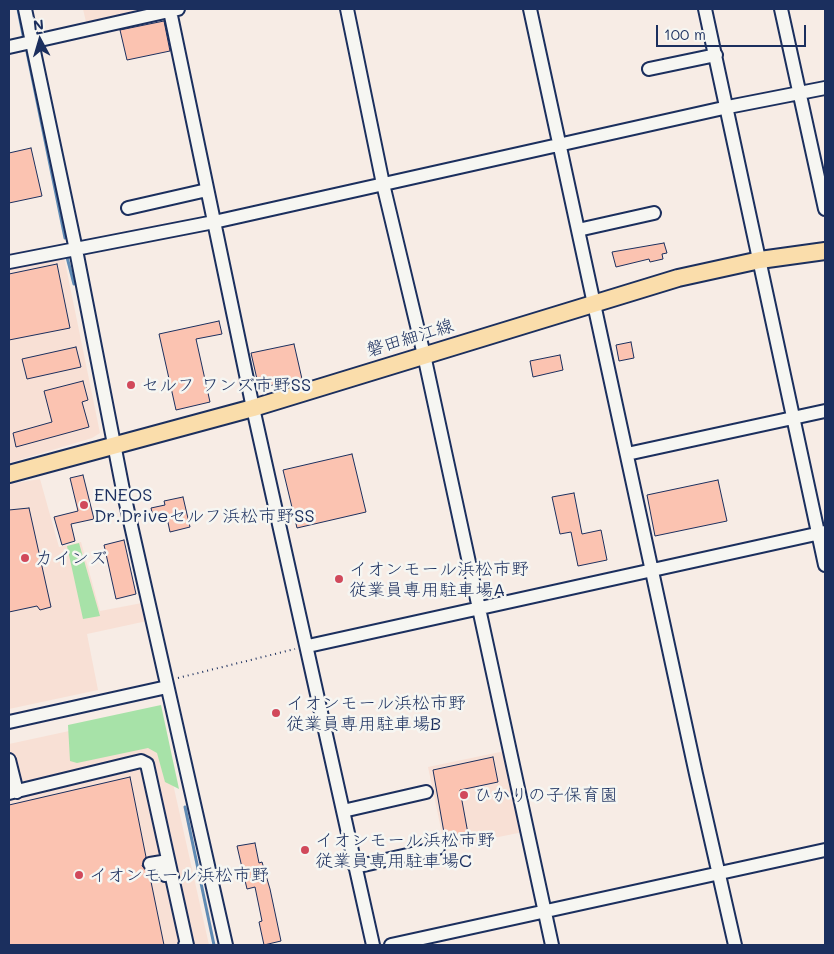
<!DOCTYPE html>
<meta charset="utf-8">
<style>
body{margin:0}
#map{position:relative;width:834px;height:954px;overflow:hidden;background:#f7ece5;font-family:Mali,sans-serif}
canvas{display:block}
.frame{position:absolute;inset:0;border:10px solid #1b2f5e;pointer-events:none}
.north{position:absolute;left:15px;top:15px;width:50px;height:50px;-webkit-text-stroke:4px #f6f6f2;paint-order:stroke;rotate:354deg;font-size:14px;font-weight:700;line-height:20px;text-align:center;color:#1b2f5e}
.north::after{content:'';display:block;margin:auto;width:18px;height:22px;background:#1b2f5e;clip-path:polygon(50% 0,100% 100%,50% 72%,0 100%)}
.scale{position:absolute;left:656px;top:25px;width:150px;height:22px;box-sizing:border-box;border:2px solid #1b2f5e;border-top:0;padding-left:6px;font-size:15px;line-height:18px;white-space:nowrap;color:#1b2f5e;-webkit-text-stroke:4px #f6f6f2;paint-order:stroke}
</style>
<div id="map">
<canvas width="834" height="954"></canvas>
<div class="frame"></div>
<div class="north">N</div>
<div class="scale">100 m</div>
</div>
<script>
const context = document.querySelector('canvas').getContext('2d');
context.lineJoin = 'round';
function fillPath(path, color) { context.fillStyle = color; context.fill(path, 'evenodd'); }
const poly = rows => new Path2D(rows.map(r => 'M' + r).join(''));
function stroke(path, color, width, dash) { context.strokeStyle = color; context.lineWidth = width; context.lineCap = dash ? 'butt' : 'round'; context.setLineDash(dash || []); context.stroke(path); }
function drawText(font, color, halo, rows, align = 'center') {
  context.font = font + ' Mali,"Klee One",sans-serif'; context.lineWidth = 5; context.setLineDash([]); context.textBaseline = 'middle'; context.strokeStyle = halo; context.fillStyle = color; for (const [text, x, y, turn = 0] of rows) {
    context.save(); context.translate(x, y); context.rotate((+turn || 0) * Math.PI / 180); context.textAlign = isNaN(turn) ? turn : align; if (halo) context.strokeText(text, 0, 0); context.fillText(text, 0, 0); context.restore();
  }
}
fillPath(poly([
 [83,9,148,9,86,22],
 [64,257,100,433,92,438,9,463,9,269],
 [40,479,59,547,81,542,100,611,142,603,147,621,87,634,98,690,9,709,9,484],
 [157,712,209,945,9,945,9,744],
 [505,751,523,832,445,848,428,767]
]), '#f8e0d5');
fillPath(poly([
 [79,543,100,616,83,619,67,546],
 [161,705,179,789,165,782,157,753,148,748,77,763,70,761,68,725]
]), '#a7e2a8');
stroke(poly([
 [18,9,24,40],
 [27,52,65,238],
 [67,257,74,284],
 [185,807,214,945]
]), '#608bb4', 3);
const building = poly([
 [164,21,170,51,127,60,120,30,164,21],
 [31,148,42,196,9,203,9,153,31,148],
 [664,243,667,253,662,254,663,259,650,262,649,259,616,267,612,252,664,243],
 [57,264,70,328,9,340,9,274,57,264],
 [219,321,222,334,196,339,210,402,176,410,159,334,219,321],
 [631,342,634,358,619,361,616,345,631,342],
 [294,344,302,379,259,388,251,353,294,344],
 [76,347,81,367,27,379,22,359,76,347],
 [560,355,563,370,533,377,530,361,560,355],
 [83,381,88,400,82,402,89,427,16,447,13,433,52,422,44,391,83,381],
 [352,454,366,512,297,528,283,470,352,454],
 [83,475,94,519,71,524,75,541,62,545,54,517,78,511,70,478,83,475],
 [718,480,727,521,655,536,647,495,718,480],
 [574,493,582,534,601,530,607,560,578,566,571,532,560,534,552,497,574,493],
 [183,497,190,527,170,532,166,513,153,516,151,508,165,505,164,501,183,497],
 [29,508,51,607,40,610,37,606,9,612,9,510,29,508],
 [124,540,136,594,116,599,104,545,124,540],
 [493,757,498,782,460,790,469,839,446,844,433,770,493,757],
 [130,777,146,857,142,866,149,872,164,945,9,945,9,805,130,777],
 [255,843,259,863,262,862,270,889,281,941,264,945,259,922,262,921,255,887,247,889,237,846,255,843]
]);
fillPath(building, '#fbc3b1');
stroke(building, '#1b2f5e', 1);
const minor = poly([
 [25,9,76,250,123,490,226,945],
 [347,9,383,184,424,355,552,945],
 [530,9,696,774,735,945],
 [705,9,825,565],
 [781,9,825,209],
 [170,11,253,408,373,945],
 [9,47,178,9],
 [649,69,716,55],
 [128,208,207,190],
 [578,230,654,213],
 [9,262,214,222,728,107,825,88],
 [627,454,825,411],
 [308,646,825,532],
 [9,722,167,687],
 [9,760,17,792],
 [9,793,141,761,147,764,187,945,185,945],
 [343,811,426,792],
 [150,864,162,862,165,875],
 [355,867,438,848],
 [391,945,825,850]
]);
const major = poly([
 [9,474,253,408,678,278,760,260,825,251]
]);
stroke(minor, '#1b2f5e', 16);
stroke(major, '#1b2f5e', 20);
stroke(poly([
 [178,678,295,649]
]), '#1b2f5e', 2, [1, 4]);
stroke(minor, '#f6f6f2', 12);
stroke(major, '#faddab', 16);
for (const [x, y, r, color] of [
 [131,385,5,"#d1495b"],
 [84,505,5,"#d1495b"],
 [25,558,5,"#d1495b"],
 [339,579,5,"#d1495b"],
 [276,713,5,"#d1495b"],
 [464,795,5,"#d1495b"],
 [305,850,5,"#d1495b"],
 [79,875,5,"#d1495b"]
]) { const dot = new Path2D(); dot.arc(x, y, r, 0, 2 * Math.PI); context.fillStyle = color; context.fill(dot); stroke(dot, '#f6f6f2', 2); }
drawText('18px', '#1b2f5e', '#f6f6f2', [
 ["磐田細江線",410,338,-17]
]);
drawText('18px', '#1b2f5e', '#f6f6f2', [
 ["セルフ ワンズ市野SS",141,385],
 ["ENEOS",94,495],
 ["Dr.Driveセルフ浜松市野SS",94,516],
 ["カインズ",35,558],
 ["イオンモール浜松市野",349,569],
 ["従業員専用駐車場A",349,590],
 ["イオンモール浜松市野",286,703],
 ["従業員専用駐車場B",286,724],
 ["ひかりの子保育園",474,795],
 ["イオンモール浜松市野",315,840],
 ["従業員専用駐車場C",315,861],
 ["イオンモール浜松市野",89,875]
], 'left');
</script>
